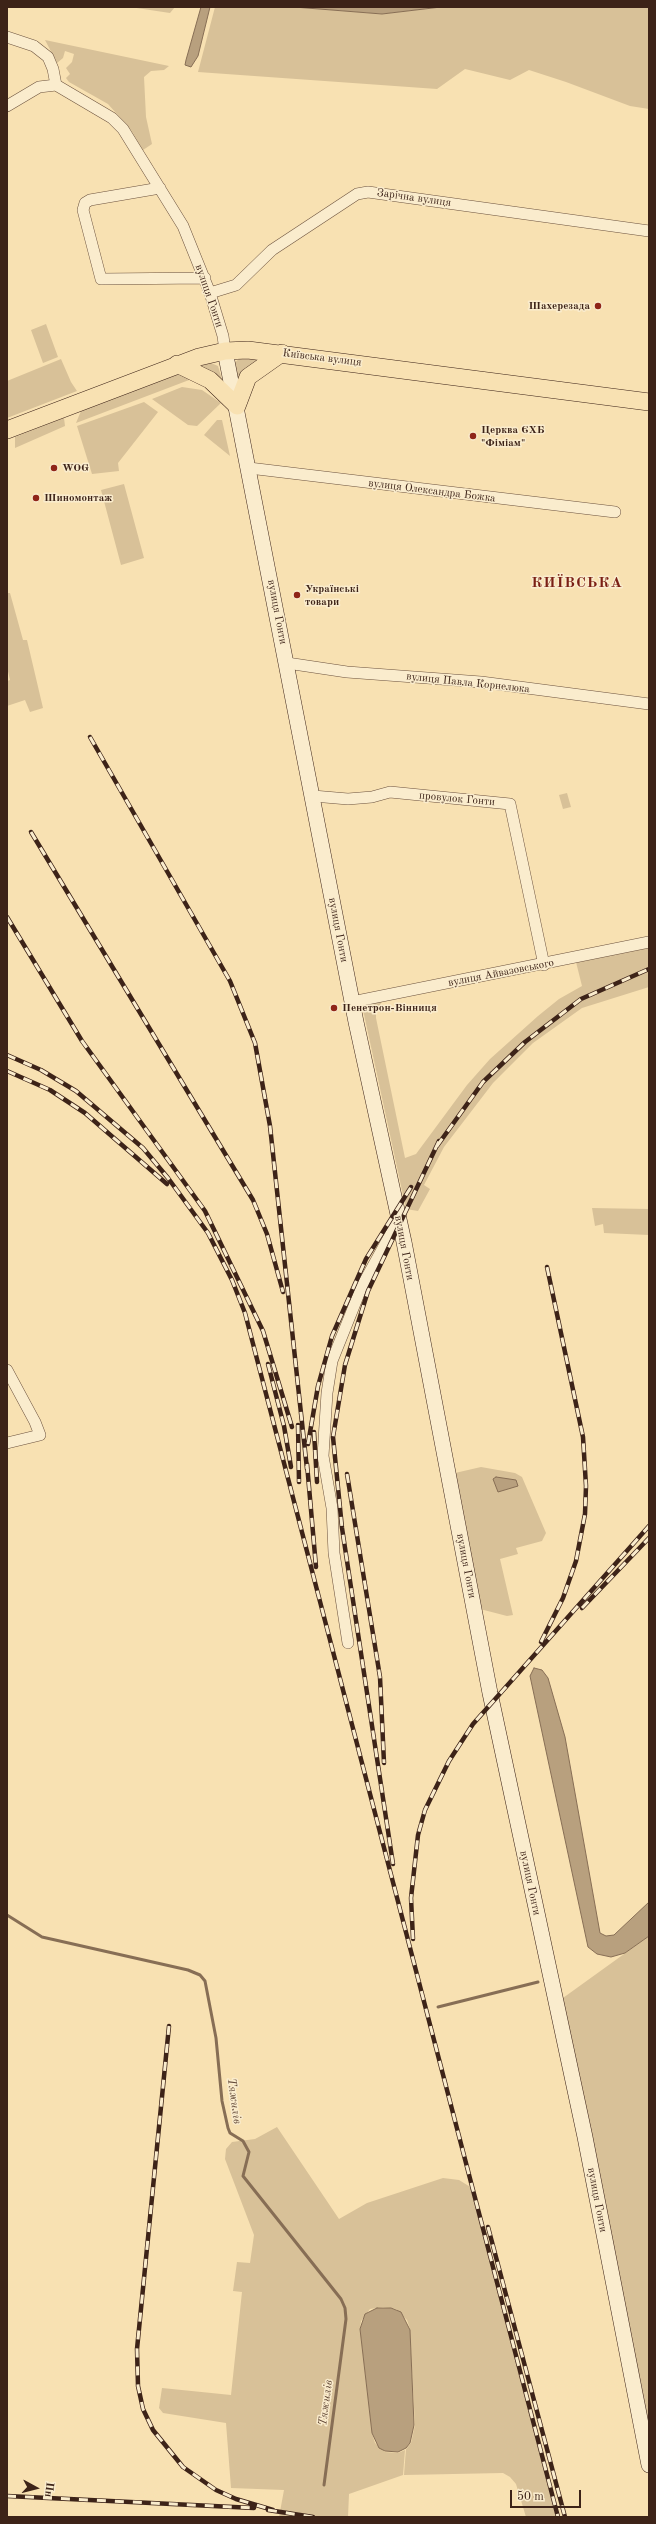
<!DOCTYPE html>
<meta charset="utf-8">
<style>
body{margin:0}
#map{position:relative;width:656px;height:2524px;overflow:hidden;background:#f8e1b2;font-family:"Old Standard TT",serif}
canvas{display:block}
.frame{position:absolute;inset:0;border:8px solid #3d2318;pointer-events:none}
.north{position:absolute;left:16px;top:2468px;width:40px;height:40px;-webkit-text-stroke:3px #faeccd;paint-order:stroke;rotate:97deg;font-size:11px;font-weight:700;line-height:16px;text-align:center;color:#3d2318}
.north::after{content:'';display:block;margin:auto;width:14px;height:18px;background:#3d2318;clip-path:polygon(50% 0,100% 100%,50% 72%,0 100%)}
.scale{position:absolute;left:510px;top:2490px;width:71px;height:18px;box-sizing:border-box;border:2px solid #3d2318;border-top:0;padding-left:5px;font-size:12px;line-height:14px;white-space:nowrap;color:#3d2318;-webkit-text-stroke:3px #faeccd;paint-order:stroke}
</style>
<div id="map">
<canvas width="656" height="2524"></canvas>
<div class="frame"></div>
<div class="north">Пн</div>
<div class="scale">50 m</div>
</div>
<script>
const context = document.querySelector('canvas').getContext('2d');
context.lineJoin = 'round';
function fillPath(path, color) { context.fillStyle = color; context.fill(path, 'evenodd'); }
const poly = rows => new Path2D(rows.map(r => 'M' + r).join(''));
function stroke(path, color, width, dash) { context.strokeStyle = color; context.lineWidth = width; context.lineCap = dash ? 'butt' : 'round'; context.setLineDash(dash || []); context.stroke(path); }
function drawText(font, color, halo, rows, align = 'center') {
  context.font = font + ' "Old Standard TT",serif'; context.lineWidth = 3; context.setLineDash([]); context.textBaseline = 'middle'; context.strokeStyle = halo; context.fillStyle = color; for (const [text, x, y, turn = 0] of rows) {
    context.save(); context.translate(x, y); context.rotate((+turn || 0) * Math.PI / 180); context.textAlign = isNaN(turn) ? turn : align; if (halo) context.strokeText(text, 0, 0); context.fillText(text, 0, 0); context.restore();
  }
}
fillPath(poly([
 [130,7,175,7,170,13],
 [215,7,294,7,382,14,441,7,649,7,649,109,630,106,566,82,529,70,510,80,465,69,437,89,198,72],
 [45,40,169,66,164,70,151,71,144,77,146,117,152,144,143,150,131,130,108,104,69,82,66,78,70,74,66,68,72,62,74,54,65,51,63,58,57,63],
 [46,324,58,357,43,363,31,330],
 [61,359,71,382,77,391,7,418,7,381],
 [239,359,256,359,256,362,238,380,234,363],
 [211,363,218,366,223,383,200,366],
 [187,373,197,377,76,423,81,411,172,375],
 [182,387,202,390,221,403,197,426,188,425,152,399],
 [144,402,158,412,118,463,119,471,92,474,77,426],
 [64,418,65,426,15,448,15,437],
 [217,420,222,420,230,456,204,435],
 [124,484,144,558,121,565,101,490],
 [7,593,10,593,23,640,27,640,43,708,30,712,25,700,7,706,7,681,10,680,7,667],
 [567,793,571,807,563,809,559,795],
 [649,942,649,987,582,1008,533,1043,493,1083,444,1147,424,1185,430,1189,418,1211,406,1209,362,1005,383,1000,376,1011,376,1018,405,1158,416,1154,467,1085,490,1059,538,1016,559,999,582,986,575,958],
 [592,1208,649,1209,649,1235,604,1233,603,1224,595,1226],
 [481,1467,515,1473,522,1477,546,1533,542,1541,516,1548,518,1554,500,1559,513,1615,507,1616,480,1609,455,1473],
 [649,1936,649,2465,556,2003],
 [277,2127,339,2219,367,2203,443,2178,459,2180,472,2188,558,2517,526,2517,516,2484,510,2477,503,2473,404,2475,406,2449,411,2443,415,2425,412,2371,410,2329,407,2320,396,2309,383,2307,370,2309,361,2321,360,2329,372,2433,375,2443,385,2452,398,2453,405,2450,403,2475,349,2494,348,2517,279,2517,284,2490,231,2488,226,2423,163,2413,159,2408,162,2388,231,2395,242,2292,233,2291,237,2262,250,2263,254,2235,225,2159,226,2149,232,2142,255,2139]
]), '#d8c198');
const water = poly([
 [201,7,210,7,198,56,191,67,185,65,186,60,201,7],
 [294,7,441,7,382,14,294,7],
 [496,1477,516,1480,518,1486,498,1492,493,1479,496,1477],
 [534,1668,542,1670,548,1678,565,1737,600,1933,606,1936,614,1935,649,1902,649,1936,625,1953,611,1957,597,1954,588,1947,530,1676,534,1668],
 [377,2308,391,2308,401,2312,410,2330,414,2425,410,2443,406,2448,398,2452,385,2451,379,2448,372,2433,360,2329,365,2314,377,2308]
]);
fillPath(water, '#b8a07e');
stroke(water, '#876e55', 1);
stroke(poly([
 [7,1915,42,1937,188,1970,200,1975,205,1981,216,2038,222,2101,228,2128,230,2133,243,2141,249,2152,243,2176,341,2299,345,2308,346,2319,324,2485],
 [438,2007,538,1982]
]), '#876e55', 3);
const street = poly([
 [7,37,34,46,48,57,53,69,56,85],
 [56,85,112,118,123,129,183,226,210,293,223,336,225,351],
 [7,106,39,87,56,85],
 [160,188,90,200,85,203,83,210,101,279,205,278],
 [210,293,236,285,272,250,357,194,368,192,649,231],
 [249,468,615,512],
 [287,663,347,672,481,682,649,704],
 [313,796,348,799,372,797,390,792,510,804,544,965],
 [352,1002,649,942],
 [7,1370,35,1422,40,1435,7,1443],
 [348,1643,334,1553,332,1508,323,1456,327,1393,332,1361,362,1286,399,1219]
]);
const secondary = poly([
 [225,351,356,1022,404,1242,490,1693,585,2137,649,2465]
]);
const primary = poly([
 [177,364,210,380,237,406,248,377,282,353],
 [7,430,199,357,225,351,248,350,649,402]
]);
stroke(street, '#6c523e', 12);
stroke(secondary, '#3d2318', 16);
stroke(primary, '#3d2318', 18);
stroke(street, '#faeccd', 11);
stroke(secondary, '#faeccd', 15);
stroke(primary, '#f8e1b2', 17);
const rail = poly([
 [90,737,230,981,255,1043,270,1126,307,1469],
 [31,832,253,1200,267,1234,283,1292],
 [7,917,82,1041,205,1211,263,1331,292,1427],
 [7,1055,41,1070,76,1091,143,1148,168,1178,208,1233,232,1280,245,1313,558,2517],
 [7,1071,50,1090,85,1113,167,1184],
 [437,1146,483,1082,525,1042,581,999,649,969],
 [268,1364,284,1426,291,1467],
 [298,1425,299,1482],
 [314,1432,317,1482],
 [308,1444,318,1386,332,1336,366,1259,411,1187],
 [307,1464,316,1567],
 [347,1474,380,1677,384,1763],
 [582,1608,649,1538],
 [541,1642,563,1598,576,1561,585,1514,586,1486,583,1437,547,1267],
 [393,1864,342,1528,333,1437,345,1365,368,1291,439,1141],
 [413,1939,411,1898,418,1835,425,1810,449,1761,473,1724,649,1526],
 [169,2026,137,2349,138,2386,143,2409,153,2430,183,2467,216,2490,236,2499,273,2510],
 [488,2227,565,2517],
 [7,2496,254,2508],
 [268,2510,313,2517]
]);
stroke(rail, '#3d2318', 4.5);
stroke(rail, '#faeccd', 3, [9]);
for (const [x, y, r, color] of [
 [598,306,4,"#8f2418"],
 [473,436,4,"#8f2418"],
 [54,468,4,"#8f2418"],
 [36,498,4,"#8f2418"],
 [297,595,4,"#8f2418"],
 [334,1008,4,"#8f2418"]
]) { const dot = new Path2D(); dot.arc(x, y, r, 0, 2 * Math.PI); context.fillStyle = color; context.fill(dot); stroke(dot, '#faeccd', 1.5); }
drawText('11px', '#3d2318', '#faeccd', [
 ["Зарічна вулиця",414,198,8],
 ["вулиця Гонти",209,296,71],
 ["Київська вулиця",322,358,7],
 ["вулиця Олександра Божка",432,491,7],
 ["вулиця Гонти",277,612,79],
 ["вулиця Павла Корнелюка",468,683,6],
 ["провулок Гонти",457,799,5],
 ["вулиця Гонти",338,930,79],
 ["вулиця Айвазовського",501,973,-11],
 ["вулиця Гонти",404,1248,79],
 ["вулиця Гонти",466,1566,79],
 ["вулиця Гонти",530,1883,78],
 ["вулиця Гонти",597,2200,79]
]);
drawText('bold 11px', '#3d2318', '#faeccd', [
 ["Шахерезада",590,306,"right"],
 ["Церква ЄХБ",481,430],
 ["\"Фіміам\"",481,443],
 ["WOG",62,468],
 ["Шиномонтаж",44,498],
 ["Українські",305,589],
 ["товари",305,602],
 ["Пенетрон-Вінниця",342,1008]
], 'left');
drawText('italic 12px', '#624837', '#faeccd', [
 ["Тяжилів",234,2101,82],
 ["Тяжилів",326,2403,-82]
]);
context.letterSpacing = '1px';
drawText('bold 15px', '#7a1f14', '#faeccd', [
 ["КИЇВСЬКА",577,583]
]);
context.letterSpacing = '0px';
</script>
